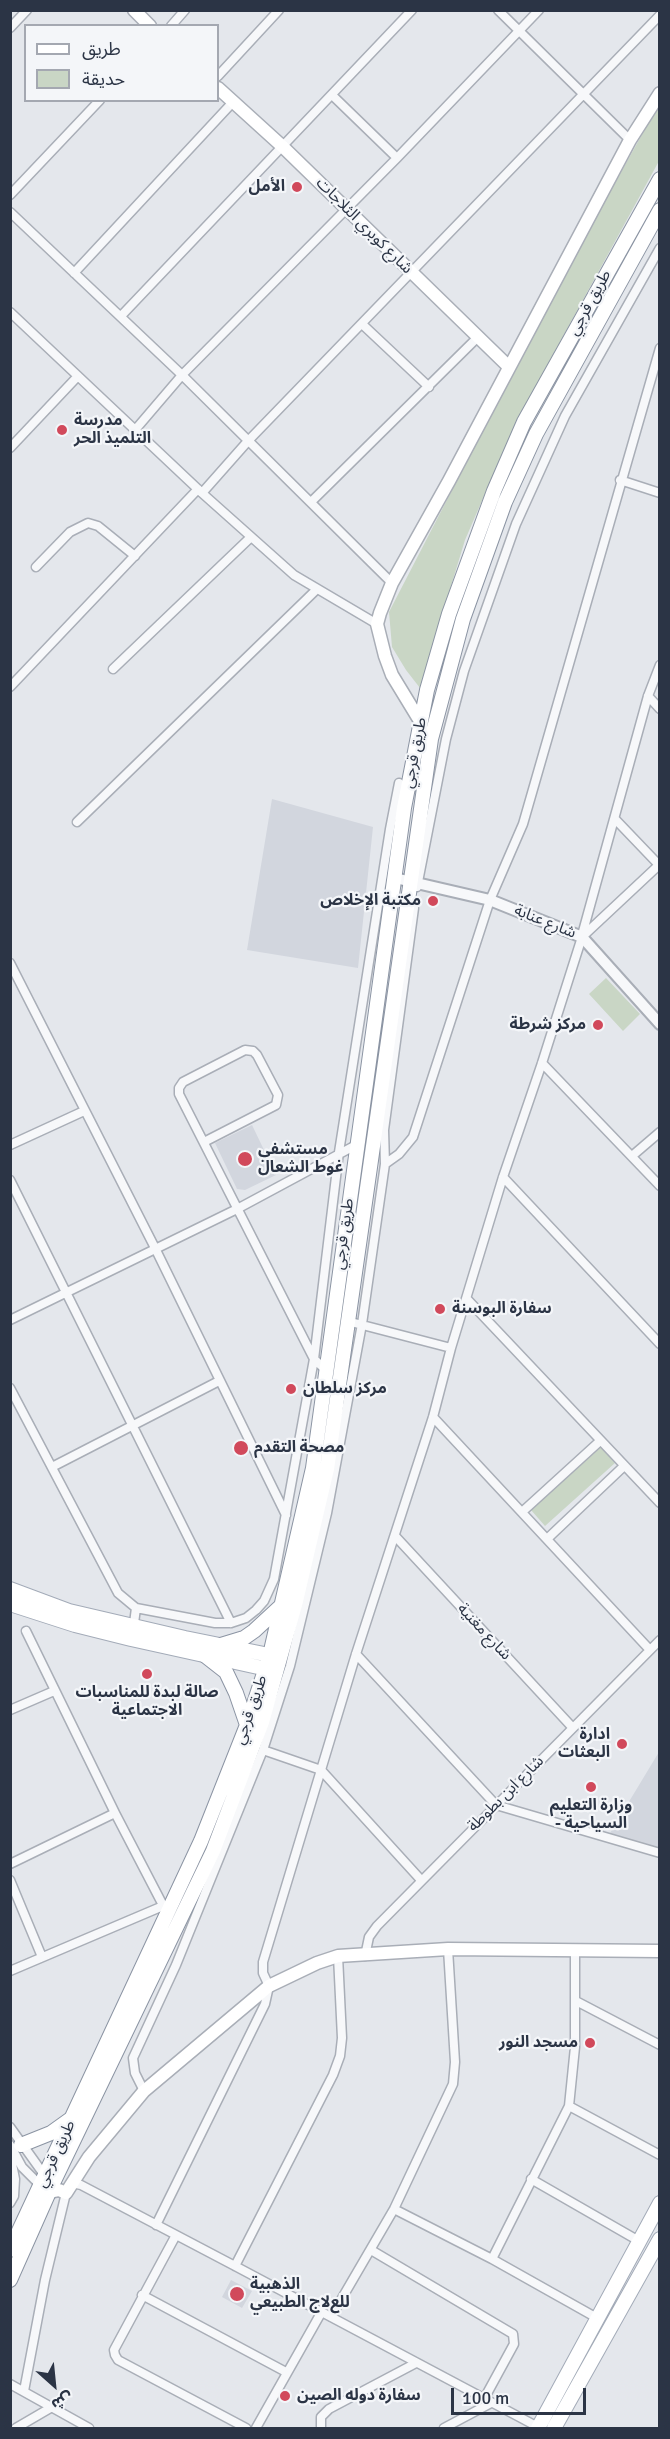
<!DOCTYPE html>
<meta charset="utf-8">
<style>
body{margin:0}
#map{position:relative;width:670px;height:2439px;overflow:hidden;background:#e4e7ec;font-family:Signika,"Noto Sans Arabic",sans-serif}
canvas{display:block}
.frame{position:absolute;inset:0;border:12px solid #2b3445;pointer-events:none}
.legend{position:absolute;left:24px;top:24px;width:195px;height:78px;box-sizing:border-box;background:#f4f6f9;border:2px solid #a4a8b1;margin:0;padding:8px 10px;list-style:none;font-size:18px;color:#2b3445}
.legend li{display:flex;align-items:center;gap:12px;height:30px}
.legend b{width:30px;border:2px solid #a4a8b1}
.north{position:absolute;left:24px;top:2355px;width:60px;height:60px;-webkit-text-stroke:4px #f4f6f9;paint-order:stroke;rotate:153deg;font-size:16px;font-weight:700;line-height:24px;text-align:center;color:#2b3445}
.north::after{content:'';display:block;margin:auto;width:21px;height:27px;background:#2b3445;clip-path:polygon(50% 0,100% 100%,50% 72%,0 100%)}
.scale{position:absolute;left:451px;top:2388px;width:135px;height:27px;box-sizing:border-box;border:3px solid #2b3445;border-top:0;padding-left:8px;font-size:18px;line-height:21px;white-space:nowrap;color:#2b3445;-webkit-text-stroke:4px #f4f6f9;paint-order:stroke}
</style>
<div id="map">
<canvas width="670" height="2439"></canvas>
<div class="frame"></div>
<ul class="legend">
<li><b style="height:8px;background:#fff"></b>طريق</li>
<li><b style="height:16px;background:#c9d6c5"></b>حديقة</li>
</ul>
<div class="north">ش</div>
<div class="scale">100 m</div>
</div>
<script>
const context = document.querySelector('canvas').getContext('2d');
context.lineJoin = 'round';
function fillPath(path, color) { context.fillStyle = color; context.fill(path, 'evenodd'); }
const poly = rows => new Path2D(rows.map(r => 'M' + r).join(''));
function stroke(path, color, width, dash) { context.strokeStyle = color; context.lineWidth = width; context.lineCap = dash ? 'butt' : 'round'; context.setLineDash(dash || []); context.stroke(path); }
function drawText(font, color, halo, rows, align = 'center') {
  context.font = font + ' Signika,"Noto Sans Arabic",sans-serif'; context.lineWidth = 4.5; context.setLineDash([]); context.textBaseline = 'middle'; context.strokeStyle = halo; context.fillStyle = color; for (const [text, x, y, turn = 0] of rows) {
    context.save(); context.translate(x, y); context.rotate((+turn || 0) * Math.PI / 180); context.textAlign = isNaN(turn) ? turn : align; if (halo) context.strokeText(text, 0, 0); context.fillText(text, 0, 0); context.restore();
  }
}
fillPath(poly([
 [272,799,373,827,358,968,247,950],
 [252,1125,276,1175,245,1190,237,1189,215,1143],
 [659,1752,659,1850,607,1838],
 [231,2280,252,2291,242,2308,222,2297]
]), '#d2d6de');
fillPath(poly([
 [659,104,659,161,525,406,494,473,465,540,420,688,406,670,392,647,389,612,556,289],
 [606,978,640,1014,623,1031,589,994],
 [601,1447,615,1463,545,1526,531,1510]
]), '#c9d6c5');
const minor = poly([
 [498,10,630,140],
 [171,26,185,10],
 [10,28,27,10],
 [218,76,279,10],
 [332,95,397,158],
 [10,195,100,100],
 [10,212,182,375,392,583],
 [74,273,233,102],
 [10,312,202,493,294,575,377,624],
 [121,316,412,10],
 [362,324,429,387],
 [135,430,182,375,397,158,539,10],
 [10,448,78,376],
 [620,480,660,493],
 [202,493,248,441,660,15],
 [311,502,478,337],
 [36,567,70,532,88,523,98,526,135,556],
 [113,669,251,537],
 [10,687,198,489],
 [648,696,660,709],
 [615,819,660,866],
 [77,822,316,590],
 [417,887,446,739,464,671,516,524,565,416,660,248],
 [582,935,648,696,660,665],
 [10,963,155,1248,286,1515],
 [542,1063,660,1186],
 [204,1142,276,1105,278,1095,257,1055,253,1051,245,1050,183,1082,179,1088,179,1094,314,1359,339,1152,390,829,399,783],
 [10,1145,84,1111],
 [632,1156,660,1132],
 [385,1164,384,1130,414,908],
 [503,1177,660,1344],
 [10,1180,231,1623],
 [467,1299,660,1503],
 [10,1320,237,1209,356,1145],
 [347,1321,451,1348],
 [10,1388,118,1593,136,1608,215,1623,231,1623,246,1618,256,1610,264,1601,274,1579,314,1359,326,1370],
 [433,1417,650,1650],
 [52,1467,219,1381],
 [522,1512,600,1441],
 [396,1537,572,1727],
 [547,1539,623,1467],
 [26,1631,115,1813,167,1913],
 [133,1631,136,1608],
 [356,1654,496,1805,660,1853],
 [10,1710,54,1691],
 [263,1750,321,1770,421,1880],
 [10,1864,115,1813],
 [10,1880,42,1957],
 [365,1956,369,1937,377,1926,660,1640],
 [10,1971,163,1906],
 [576,2001,660,2045],
 [144,2091,135,2073,133,2058,176,1965,263,1750,290,1666,327,1513,362,1324,385,1164,399,1154,413,1137,490,900,523,824,660,348],
 [569,2106,660,2155],
 [10,2127,45,2176],
 [10,2145,22,2167,41,2186],
 [531,2179,639,2241],
 [72,2183,81,2185,235,2266,540,2428],
 [10,2203,14,2196,15,2179,11,2159],
 [394,2209,492,2259,597,2318],
 [156,2225,265,2004,269,1986,263,1973,263,1962,356,1654,433,1417,451,1348,503,1177,542,1063,582,937,660,864],
 [176,2235,114,2350,115,2355,118,2360,246,2428],
 [371,2250,513,2334,514,2344,484,2399],
 [492,2259,569,2106,575,2047,575,1950],
 [235,2266,333,2075,340,2056,342,2038,338,1956],
 [142,2295,286,2372],
 [331,2317,394,2209,453,2084,455,2062,448,1949],
 [10,2384,89,2428],
 [24,2391,45,2280,66,2193],
 [16,2428,52,2407],
 [256,2428,321,2313],
 [321,2428,321,2417,329,2409,416,2363],
 [444,2428,491,2403]
]);
const tertiary = poly([
 [395,878,490,900,582,937,660,1024]
]);
const secondary = poly([
 [134,10,150,26],
 [218,88,283,147,509,367],
 [420,721,392,675,385,656,377,624,380,613,392,583,449,481,630,140,660,93],
 [44,2189,50,2192,59,2190,66,2193,89,2157,144,2091,269,1986,317,1963,338,1956,448,1949,660,1951]
]);
const primary = poly([
 [10,1589,69,1611,185,1638,279,1657],
 [10,1604,75,1625,131,1639,276,1671],
 [538,2428,660,2203],
 [554,2428,660,2239]
]);
const trunk = poly([
 [221,1645,244,1638,254,1631,280,1607],
 [203,1654,226,1672,236,1693,247,1725],
 [21,2145,51,2133,72,2118],
 [10,2250,201,1841,247,1725,270,1655,313,1468,404,808,427,690,449,614,494,491,524,422,660,179],
 [10,2280,54,2181,213,1851,262,1722,296,1601,327,1469,431,739,463,619,505,502,536,434,660,210]
]);
stroke(minor, '#a9aeb7', 11);
stroke(tertiary, '#a9aeb7', 14);
stroke(secondary, '#a9aeb7', 15);
stroke(primary, '#a3abb8', 16);
stroke(trunk, '#8b94a3', 16);
stroke(minor, '#f7f8fa', 8);
stroke(tertiary, '#f7f8fa', 10);
stroke(secondary, '#fff', 12);
stroke(primary, '#fff', 14);
stroke(trunk, '#fff', 14);
for (const [x, y, r, color] of [
 [297,187,6,"#d1495b"],
 [62,430,6,"#d1495b"],
 [433,901,6,"#d1495b"],
 [598,1025,6,"#d1495b"],
 [245,1159,8,"#d1495b"],
 [440,1309,6,"#d1495b"],
 [291,1389,6,"#d1495b"],
 [241,1448,8,"#d1495b"],
 [147,1674,6,"#d1495b"],
 [622,1744,6,"#d1495b"],
 [591,1787,6,"#d1495b"],
 [590,2043,6,"#d1495b"],
 [237,2294,8,"#d1495b"],
 [285,2396,6,"#d1495b"]
]) { const dot = new Path2D(); dot.arc(x, y, r, 0, 2 * Math.PI); context.fillStyle = color; context.fill(dot); stroke(dot, '#f4f6f9', 2); }
drawText('bold 16px', '#2b3445', '#f4f6f9', [
 ["الأمل",285,187,"right"],
 ["مدرسة",74,421],
 ["التلميذ الحر",74,439],
 ["مكتبة الإخلاص",421,901,"right"],
 ["مركز شرطة",586,1025,"right"],
 ["مستشفي",258,1150],
 ["غوط الشعال",258,1168],
 ["سفارة البوسنة",452,1309],
 ["مركز سلطان",303,1389],
 ["مصحة التقدم",254,1448],
 ["صالة لبدة للمناسبات",147,1693,"center"],
 ["الاجتماعية",147,1711,"center"],
 ["ادارة",610,1735,"right"],
 ["البعثات",610,1753,"right"],
 ["وزارة التعليم",591,1806,"center"],
 ["- السياحية",591,1824,"center"],
 ["مسجد النور",578,2043,"right"],
 ["الذهبية",250,2285],
 ["للعﻻج الطبيعي",250,2303],
 ["سفارة دوله الصين",297,2396]
], 'left');
drawText('16px', '#2b3445', '#f4f6f9', [
 ["شارع كوبري الثلاجات",364,226,45],
 ["طريق قرجي",590,303,-61],
 ["طريق قرجي",415,753,-79],
 ["شارع عنابة",545,922,22],
 ["طريق قرجي",344,1234,-82],
 ["شارع مغنية",484,1632,47],
 ["طريق قرجي",251,1710,-71],
 ["شارع ابن بطوطة",506,1794,-45],
 ["طريق قرجي",56,2154,-65]
]);
</script>
